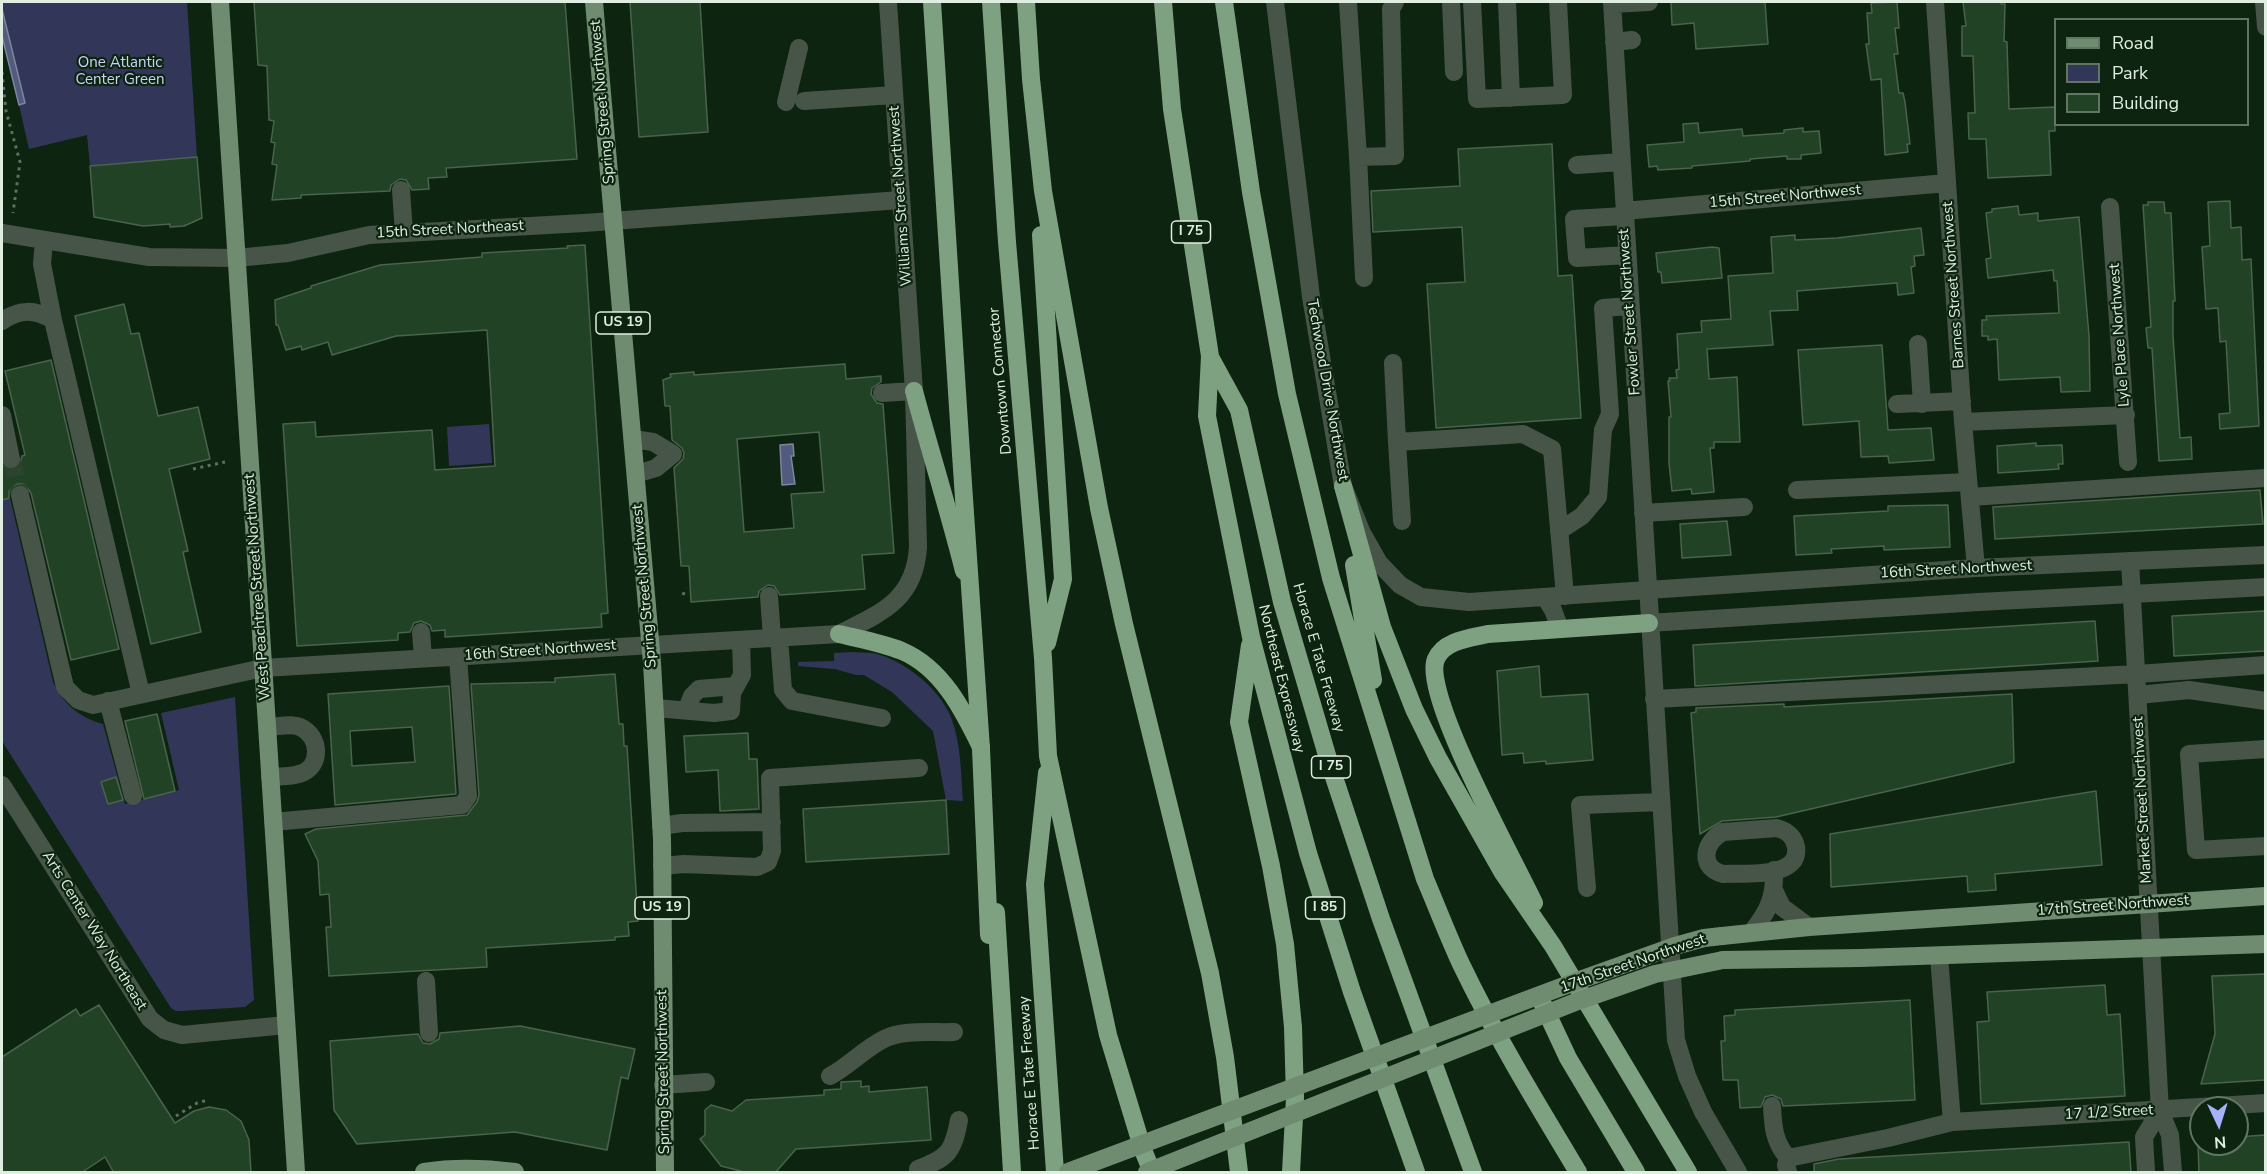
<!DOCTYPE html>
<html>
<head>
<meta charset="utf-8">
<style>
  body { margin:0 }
  #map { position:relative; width:2267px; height:1174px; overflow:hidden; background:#0d2510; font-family:"Nunito Sans",sans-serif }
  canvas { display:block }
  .frame { position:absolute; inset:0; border:3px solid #dfeee0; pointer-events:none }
  .legend { position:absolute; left:2054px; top:18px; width:195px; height:108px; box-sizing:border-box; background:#0d2510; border:2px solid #617563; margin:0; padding:8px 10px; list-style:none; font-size:18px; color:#dfeee0 }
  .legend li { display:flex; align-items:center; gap:12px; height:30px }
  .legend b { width:30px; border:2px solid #617563 }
  .north { position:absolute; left:2189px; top:1096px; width:60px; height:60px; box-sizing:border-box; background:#0d2510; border:2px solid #617563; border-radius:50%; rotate:176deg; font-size:16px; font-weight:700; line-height:24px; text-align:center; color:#dfeee0 }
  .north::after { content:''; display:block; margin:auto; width:21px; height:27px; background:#a5b1fc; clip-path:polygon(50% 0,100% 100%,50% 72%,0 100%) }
</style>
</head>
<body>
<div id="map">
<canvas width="2267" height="1174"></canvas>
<div class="frame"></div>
<ul class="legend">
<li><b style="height:8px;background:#6f8c71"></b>Road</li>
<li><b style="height:16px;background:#323759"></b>Park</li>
<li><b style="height:16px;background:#224226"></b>Building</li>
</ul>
<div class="north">N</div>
</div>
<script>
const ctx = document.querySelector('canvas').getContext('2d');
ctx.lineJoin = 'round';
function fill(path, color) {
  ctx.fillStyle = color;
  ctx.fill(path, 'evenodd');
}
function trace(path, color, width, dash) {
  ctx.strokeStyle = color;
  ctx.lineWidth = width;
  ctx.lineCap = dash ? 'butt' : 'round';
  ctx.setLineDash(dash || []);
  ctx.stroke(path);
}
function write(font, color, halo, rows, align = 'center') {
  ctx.font = font + ' "Nunito Sans",sans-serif';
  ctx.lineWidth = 4.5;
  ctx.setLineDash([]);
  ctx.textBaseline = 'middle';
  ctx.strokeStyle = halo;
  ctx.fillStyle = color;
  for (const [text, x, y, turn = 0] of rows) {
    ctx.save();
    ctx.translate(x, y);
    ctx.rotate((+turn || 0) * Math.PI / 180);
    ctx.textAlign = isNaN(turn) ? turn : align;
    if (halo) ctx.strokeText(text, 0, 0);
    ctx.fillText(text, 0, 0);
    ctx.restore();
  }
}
fill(new Path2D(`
  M 2,2 L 187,2 L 197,157 L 90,166 L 87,135 L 29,149 L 19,105 L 25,103 L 2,9 Z
  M 489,424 L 492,463 L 449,466 L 447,427 Z
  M 10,498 L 53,682 C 64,705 79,717 103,724 L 125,804 L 179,790 L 161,713 L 235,697 L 254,1000 L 245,1007 L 181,1011 L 176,1011 L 171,1008 L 2,741 L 2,500 Z
  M 854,652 C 861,653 870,652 877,654 C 906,662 938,688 950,715 C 961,741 961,773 963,801 L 946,800 L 933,731 L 892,692 L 864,675 L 856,675 L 835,669 L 798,666 L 798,662 L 834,661 L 834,653 Z`), '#323759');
const water = new Path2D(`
  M 2,9 L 25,103 L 19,105 L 2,36 Z
  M 793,444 L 794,456 L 791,456 L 795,484 L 782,485 L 780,445 Z`);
fill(water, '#535a7f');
trace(water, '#7d869c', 1.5);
const building = new Path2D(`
  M 254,2 L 565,2 L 577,159 L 446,168 L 447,177 L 428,178 L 429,189 L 412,190 L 406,180 L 400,179 L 391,185 L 390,191 L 301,195 L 301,198 L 272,200 L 277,165 L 272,164 L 275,143 L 271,142 L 274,121 L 269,120 L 267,66 L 258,65 Z
  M 630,2 L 700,2 L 708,132 L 639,137 Z
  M 1671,2 L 1765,2 L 1768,44 L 1696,49 L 1694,23 L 1672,25 Z
  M 1897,2 L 1899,28 L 1895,28 L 1898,54 L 1894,54 L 1899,93 L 1903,93 L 1905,102 L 1910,144 L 1907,144 L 1908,152 L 1885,155 L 1881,79 L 1871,80 L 1866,44 L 1869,44 L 1867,13 L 1872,13 L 1871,3 Z
  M 1963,2 L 2000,2 L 2001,4 L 2005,4 L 2004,41 L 2007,42 L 2009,109 L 2055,107 L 2055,131 L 2049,131 L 2051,175 L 1988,178 L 1986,139 L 1969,139 L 1968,113 L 1975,113 L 1973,56 L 1962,56 L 1962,26 L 1966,26 Z
  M 1698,123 L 1699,133 L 1742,129 L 1743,136 L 1784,133 L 1784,130 L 1803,128 L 1803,132 L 1819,131 L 1821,153 L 1801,155 L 1801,159 L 1787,159 L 1787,156 L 1750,159 L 1750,161 L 1692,166 L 1692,168 L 1658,170 L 1657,166 L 1649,167 L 1647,145 L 1684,142 L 1683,124 Z
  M 1552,144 L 1558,276 L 1572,275 L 1581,418 L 1436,428 L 1427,284 L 1465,282 L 1462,227 L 1373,232 L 1371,191 L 1460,186 L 1458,149 Z
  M 197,157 L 202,218 L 184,226 L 170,227 L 170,224 L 143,226 L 94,217 L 90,166 Z
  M 2230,201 L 2231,228 L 2241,227 L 2242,260 L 2251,259 L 2259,426 L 2220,429 L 2219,414 L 2230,413 L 2226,341 L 2220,342 L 2218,308 L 2206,309 L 2202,247 L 2210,246 L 2208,202 Z
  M 2148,202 L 2164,202 L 2165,213 L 2171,213 L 2175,301 L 2173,301 L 2173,336 L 2180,438 L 2191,437 L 2192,459 L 2159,461 L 2152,348 L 2148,348 L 2146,328 L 2151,327 L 2143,205 L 2148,205 Z
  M 2018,206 L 2019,215 L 2038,213 L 2038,221 L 2079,217 L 2089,336 L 2090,391 L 2061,392 L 2060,377 L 1999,380 L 1997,339 L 1988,340 L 1988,336 L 1982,336 L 1982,320 L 1987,320 L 1986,316 L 2059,313 L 2057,281 L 2054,281 L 2053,270 L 1988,278 L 1986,259 L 1991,258 L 1986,213 L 1992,212 L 1992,209 Z
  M 1921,228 L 1924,255 L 1914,256 L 1915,266 L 1911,267 L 1914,293 L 1898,295 L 1897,283 L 1797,291 L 1798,310 L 1770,311 L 1773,345 L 1707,349 L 1709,379 L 1737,377 L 1740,442 L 1714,442 L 1714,448 L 1710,448 L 1714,492 L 1692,494 L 1691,489 L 1672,491 L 1669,463 L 1669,417 L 1671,417 L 1668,381 L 1670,381 L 1669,378 L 1677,378 L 1676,370 L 1679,369 L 1677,334 L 1702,332 L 1701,321 L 1731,319 L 1728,276 L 1773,273 L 1771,237 L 1795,235 L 1795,240 L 1837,238 Z
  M 585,245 L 608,613 L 601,614 L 602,627 L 445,637 L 445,630 L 432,631 L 430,625 L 421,621 L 414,623 L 410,632 L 398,633 L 398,640 L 297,646 L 283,424 L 315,422 L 316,437 L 432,430 L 435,470 L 495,466 L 491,395 L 487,330 L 396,336 L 332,355 L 328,342 L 302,350 L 301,346 L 286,350 L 278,325 L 276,325 L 275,300 L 311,288 L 311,286 L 380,265 L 482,257 L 482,253 L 568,248 L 567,246 Z
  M 1712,247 L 1719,248 L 1722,278 L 1662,283 L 1661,272 L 1658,272 L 1656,253 Z
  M 124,304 L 131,334 L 139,333 L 158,416 L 198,407 L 210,459 L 169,469 L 188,551 L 183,552 L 201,632 L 151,644 L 75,316 Z
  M 1882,345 L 1888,430 L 1931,428 L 1934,460 L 1889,463 L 1888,456 L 1861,457 L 1859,421 L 1803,425 L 1798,350 Z
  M 51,360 L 119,649 L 71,660 L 31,493 L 24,484 L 17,484 L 9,491 L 9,498 L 2,500 L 2,464 L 7,469 L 14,470 L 19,467 L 22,456 L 25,455 L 5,371 Z
  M 845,364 L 846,379 L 881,376 L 881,382 L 872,388 L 871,394 L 877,403 L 883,404 L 894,553 L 862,555 L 865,589 L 780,595 L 774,586 L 768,585 L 759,591 L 758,597 L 691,602 L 689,566 L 681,566 L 674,468 L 683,459 L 684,453 L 682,448 L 672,440 L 670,406 L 665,406 L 663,380 L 671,377 L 670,374 L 694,372 L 694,375 ZM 819,432 L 824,492 L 791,494 L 794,528 L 744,532 L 737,439 Z
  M 2036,443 L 2036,446 L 2062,445 L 2063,464 L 2058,464 L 2059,469 L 1998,473 L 1997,446 Z
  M 2260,490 L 2263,524 L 1995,539 L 1993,507 Z
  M 1948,505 L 1950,547 L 1884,550 L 1884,546 L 1831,549 L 1832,553 L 1796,555 L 1794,516 L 1888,511 L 1888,506 Z
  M 1727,521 L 1731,555 L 1682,558 L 1680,524 Z
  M 2265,611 L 2265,651 L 2174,656 L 2172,616 Z
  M 2095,621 L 2098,661 L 1695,686 L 1693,645 Z
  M 1539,666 L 1541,697 L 1588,694 L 1593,760 L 1546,764 L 1546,761 L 1524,763 L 1523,753 L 1502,755 L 1497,671 Z
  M 615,674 L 619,724 L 623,724 L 624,746 L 627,746 L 638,921 L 628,922 L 629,936 L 615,937 L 615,940 L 486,948 L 487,967 L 329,976 L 326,927 L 331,927 L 329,894 L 320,895 L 318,861 L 305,834 L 316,829 L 467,815 L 477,802 L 479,795 L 471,684 L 555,682 L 555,678 Z
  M 449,686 L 456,794 L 335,805 L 328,694 ZM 412,727 L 415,762 L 352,766 L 350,731 Z
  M 2012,694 L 2014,762 L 1776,817 L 1722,821 L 1700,834 L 1691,713 L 1696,712 L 1696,708 L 1784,704 L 1784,707 Z
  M 157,714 L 175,791 L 144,799 L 125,721 Z
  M 748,733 L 749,759 L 757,759 L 759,809 L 720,811 L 718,770 L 686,772 L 684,736 Z
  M 116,777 L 123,800 L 108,804 L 101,782 Z
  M 2096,791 L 2102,865 L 1995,874 L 1996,890 L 1968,892 L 1967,876 L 1831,887 L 1830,834 Z
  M 946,800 L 949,854 L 806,862 L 803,809 Z
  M 2265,974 L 2265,1080 L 2201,1084 L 2215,1034 L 2212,976 Z
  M 2105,985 L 2107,1015 L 2120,1014 L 2125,1096 L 1981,1104 L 1977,1022 L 1989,1021 L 1987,992 Z
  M 1910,1000 L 1915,1100 L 1783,1106 L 1781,1099 L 1772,1095 L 1765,1097 L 1761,1107 L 1740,1108 L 1738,1080 L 1723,1080 L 1721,1041 L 1725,1041 L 1724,1016 L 1735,1015 L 1735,1010 Z
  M 99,1005 L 175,1123 L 194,1111 L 209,1107 L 226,1110 L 241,1121 L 249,1140 L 251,1173 L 114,1173 L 105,1157 L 81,1173 L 2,1173 L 2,1057 L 76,1009 L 80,1016 Z
  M 520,1026 L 635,1049 L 628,1079 L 621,1077 L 607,1150 L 515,1132 L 357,1144 L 334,1110 L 330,1041 L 418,1034 L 423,1043 L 430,1044 L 439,1039 L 440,1033 Z
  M 861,1081 L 861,1087 L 869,1086 L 869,1092 L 927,1087 L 931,1140 L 796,1149 L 775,1173 L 748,1173 L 721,1166 L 700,1139 L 705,1135 L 705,1110 L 711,1105 L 732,1111 L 746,1100 L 824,1095 L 824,1090 L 841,1089 L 841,1082 Z
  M 2265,1135 L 2265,1173 L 2199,1173 L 2198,1144 L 2237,1144 L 2237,1137 Z
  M 2129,1142 L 2131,1173 L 1814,1173 L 1814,1164 L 1839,1159 Z`);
fill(building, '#224226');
trace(building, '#49634c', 1.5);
trace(new Path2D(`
  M 11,459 L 20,495`), '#2c432f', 18, [18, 9]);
trace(new Path2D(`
  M 2,72 L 6,111 L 20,162 L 13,213
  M 193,469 L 225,462
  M 683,595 L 686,588
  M 176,1116 L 197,1103 L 208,1100`), '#5d715f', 3, [3, 4.5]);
trace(new Path2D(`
  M 1275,2 L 1311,297 L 1343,486 L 1362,533 L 1379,563 L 1400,585 L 1421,597 L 1469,602 L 1976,568 L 2266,555
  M 1348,2 L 1358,157 L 1395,156 L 1391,9 L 1395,2
  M 1451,2 L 1454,72
  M 1472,2 L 1477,99 L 1563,95 L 1558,2
  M 1507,2 L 1511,98
  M 1612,2 L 1676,1040 L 1687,1076 L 1703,1112 L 1738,1172
  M 1935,2 L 1963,422 L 1976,568
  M 2264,2 L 2266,27
  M 1612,4 L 1649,2
  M 1614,42 L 1632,40
  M 804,101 L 894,95
  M 786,102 L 799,48
  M 1358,157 L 1364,278
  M 1577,165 L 1621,162
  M 401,190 L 404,233
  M 2110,207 L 2128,462
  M 1624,211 L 1947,183
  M 1624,216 L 1574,219 L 1577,258 L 1627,255
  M 2,233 L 149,257 L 236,258 L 288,253 L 369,235 L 584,223 L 901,200
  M 44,240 L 42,264 L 53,320 L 141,694
  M 2,321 C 20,309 34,309 53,320
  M 1918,344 L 1922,404
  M 1393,363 L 1397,442
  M 882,393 L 914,391
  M 1897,404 L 1962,401
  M 2,415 L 11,459
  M 1963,422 L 2126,415
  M 633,439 L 653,442 L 673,454 L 656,468 L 636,474
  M 1797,490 L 1968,482
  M 20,495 L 65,687 L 78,700 L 93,705 L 263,668 L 839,634 C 881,613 915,600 918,547 L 914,391 L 888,2
  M 1970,497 L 2266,478
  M 1643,513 L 1744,507
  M 1402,521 L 1397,442 L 1523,434 L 1552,449 L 1565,596
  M 1559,531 L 1582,516 L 1598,497 L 1603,430 L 1610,414 L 1603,308 L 1630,306
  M 2130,561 L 2160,1111 L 2170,1135 L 2173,1172
  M 769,596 L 772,638
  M 1545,597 L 1553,610 L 1560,629
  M 1649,623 L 1979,602 L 2266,587
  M 421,632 L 423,658
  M 779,638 L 783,690 L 792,701 L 882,718
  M 2138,695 L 2189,690 L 2266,701
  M 1654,699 L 2137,674 L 2266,665
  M 108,701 L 133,796
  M 655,708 L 714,713 L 731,711 L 732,693 L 742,675 L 741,640
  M 687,709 L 692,696 L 699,689 L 736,686
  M 267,727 C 277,727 291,723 300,727 C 321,736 322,768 299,774 C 290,777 279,776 270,777
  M 2266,749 L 2189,754 L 2196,850 L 2266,846
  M 2,785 L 150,1019 L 164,1030 L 182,1035 L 286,1025
  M 273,822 L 462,805 L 468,796 L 458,657
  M 661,826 L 682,823 L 772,822
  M 1777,828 C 1787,831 1794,836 1796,847 C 1801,879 1743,873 1723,874 C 1698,868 1704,841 1723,832 Z
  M 662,866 L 684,864 L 757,867 L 768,862 L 772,851 L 770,778 L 919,768
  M 1587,888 L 1580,805 L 1661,802
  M 1774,890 L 1782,907 L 1809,927
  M 1751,933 C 1768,912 1775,898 1774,870
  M 1939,956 L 1952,1122
  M 426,981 L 429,1033
  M 830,1076 C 849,1066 864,1049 884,1039 C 903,1029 933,1033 954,1032
  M 663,1085 L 706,1082
  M 1772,1106 C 1773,1127 1774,1142 1788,1158
  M 918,1169 C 948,1158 953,1152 959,1120
  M 1788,1172 L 1786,1165 L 1788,1158 L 1888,1138 L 1952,1122 L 2266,1103
  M 2146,1172 L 2144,1137 L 2160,1111`), '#475548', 18);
trace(new Path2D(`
  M 220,2 L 296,1172
  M 594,2 L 652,663 L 662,839 L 665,1172
  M 1722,936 L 1809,927 L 2266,896
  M 1723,960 L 1860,958 L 2266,944
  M 424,1172 C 454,1167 484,1168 515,1172`), '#6f8c71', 18);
trace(new Path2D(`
  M 932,2 L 961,454
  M 991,2 L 1007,242 L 1043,658 L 1048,756 L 1108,1035 L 1143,1150 L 1152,1172
  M 1026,2 L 1031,79 L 1043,191 L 1099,508 L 1124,624 L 1210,973 L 1225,1057 L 1239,1172
  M 1163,2 L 1172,109 L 1210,356 L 1207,416 L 1251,637 L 1308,853 L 1352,992 L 1416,1172
  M 1224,2 L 1251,192 L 1287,394 L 1331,578 L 1425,879 C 1437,907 1448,936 1461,964 C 1495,1035 1537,1104 1578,1172
  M 1041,235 L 1063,579 L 1047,643
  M 1210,357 L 1239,410 L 1282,602 L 1329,762 L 1381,919 L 1473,1172
  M 914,391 C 930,451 949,511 964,571
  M 1343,486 L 1382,627 L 1414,709 L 1438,758 L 1503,873 L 1553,946 L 1688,1172
  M 1354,565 L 1373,680
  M 839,634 C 860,639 882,643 902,651 C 942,668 963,710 981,747
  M 1250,645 L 1239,722 L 1271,866 L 1285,944 L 1293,1027 L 1295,1098 L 1291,1172
  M 1047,773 L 1035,884 L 1055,1172
  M 1534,903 C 1515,862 1421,693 1436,659 C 1444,640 1471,638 1488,634 L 1649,623
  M 996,912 L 1012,1172
  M 1539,996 L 1568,1058 L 1636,1172`), '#7ea181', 18);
trace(new Path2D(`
  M 1068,1172 L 1580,980 L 1675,946 L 1704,938 L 1722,936
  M 1147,1172 L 1578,1001 L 1655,974 L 1723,960`), '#6f8c71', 18);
trace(new Path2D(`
  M 961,454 L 981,749 L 989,935`), '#7ea181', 18);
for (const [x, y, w] of [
  [1191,232,39],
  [623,323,54],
  [1331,767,39],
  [662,908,54],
  [1325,908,39]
]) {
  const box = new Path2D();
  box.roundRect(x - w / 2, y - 11, w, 22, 4.5);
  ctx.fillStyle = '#0d2510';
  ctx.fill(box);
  trace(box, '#dfeee0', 1.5);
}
write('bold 14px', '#dfeee0', null, [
  ["I 75",1191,232],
  ["US 19",623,323],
  ["I 75",1331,767],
  ["US 19",662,908],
  ["I 85",1325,908]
]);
write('15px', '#cbd3fa', '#0d2510', [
  ["One Atlantic",120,63],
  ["Center Green",120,80]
]);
write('15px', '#dfeee0', '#0d2510', [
  ["Spring Street Northwest",603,102,-95],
  ["Williams Street Northwest",901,196,-94],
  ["15th Street Northwest",1785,197,-5],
  ["15th Street Northeast",450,230,-3],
  ["Barnes Street Northwest",1954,285,-94],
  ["Fowler Street Northwest",1630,312,-94],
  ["Lyle Place Northwest",2120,335,-94],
  ["Downtown Connector",1001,381,-95],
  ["Techwood Drive Northwest",1327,390,80],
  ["16th Street Northwest",1956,570,-3],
  ["Spring Street Northwest",645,586,-95],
  ["West Peachtree Street Northwest",258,587,-94],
  ["16th Street Northwest",540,651,-4],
  ["Horace E Tate Freeway",1318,658,74],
  ["Northeast Expressway",1281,679,76],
  ["Market Street Northwest",2143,800,-93],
  ["17th Street Northwest",2113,906,-4],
  ["Arts Center Way Northeast",94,931,58],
  ["17th Street Northwest",1633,964,-19],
  ["Spring Street Northwest",664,1072,-91],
  ["Horace E Tate Freeway",1030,1073,-94],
  ["17 1/2 Street",2109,1113,-3]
]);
</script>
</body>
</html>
